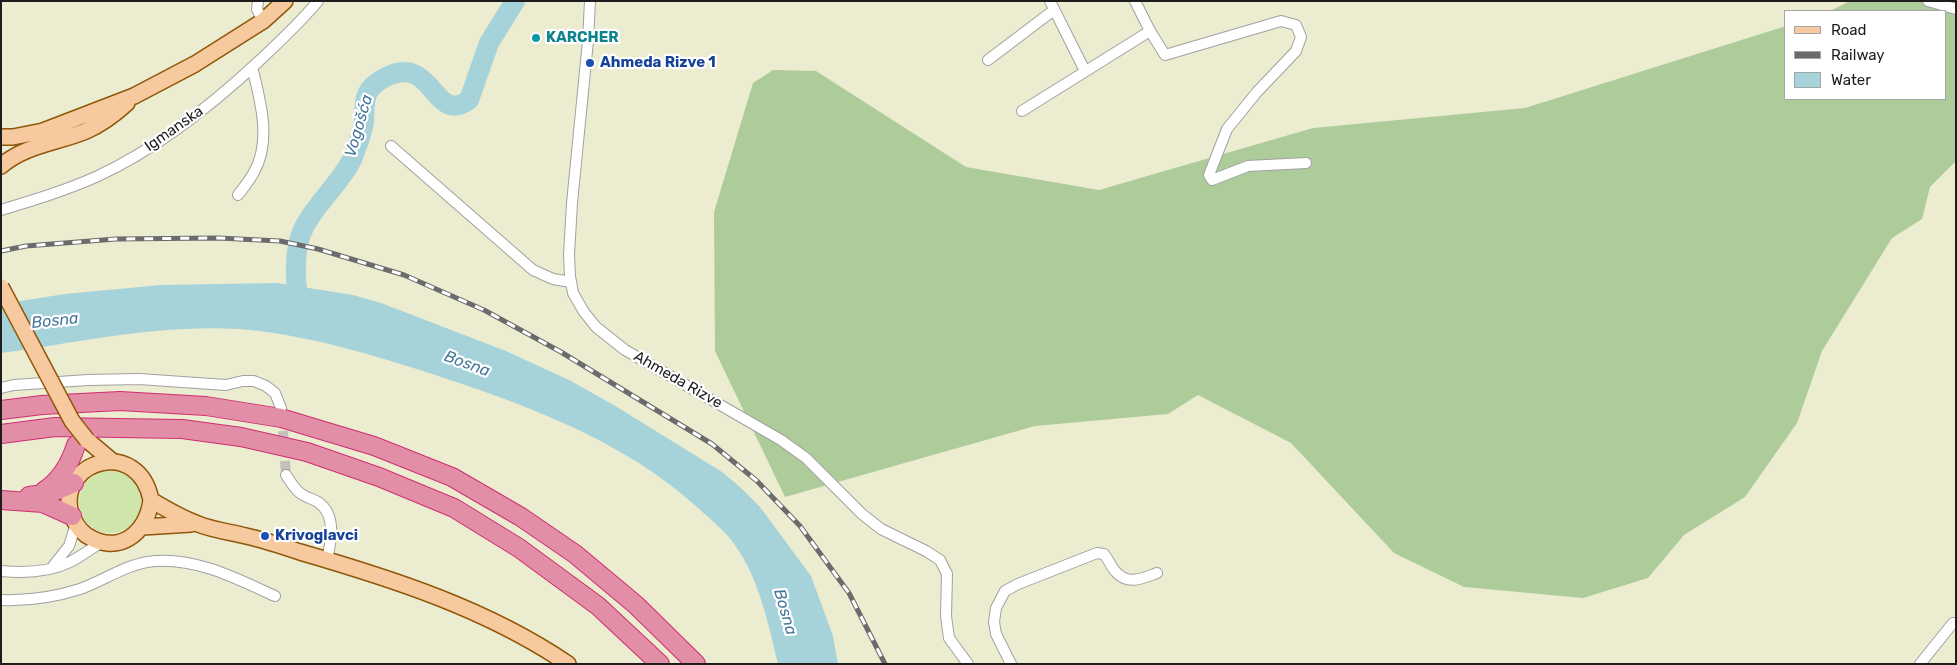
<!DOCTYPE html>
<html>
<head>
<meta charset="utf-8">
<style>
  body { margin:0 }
  #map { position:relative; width:1957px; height:665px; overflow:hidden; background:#eeeae4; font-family:Rubik,sans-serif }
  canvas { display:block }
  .frame { position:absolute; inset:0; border:2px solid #1d1d1d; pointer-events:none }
  .legend { position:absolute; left:1784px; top:10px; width:162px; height:90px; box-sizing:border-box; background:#fff; border:1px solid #a5a5a5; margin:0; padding:6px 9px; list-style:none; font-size:15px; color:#1d1d1d }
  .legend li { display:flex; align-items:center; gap:10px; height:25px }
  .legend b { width:25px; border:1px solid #a5a5a5 }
</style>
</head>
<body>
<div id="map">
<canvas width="1957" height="665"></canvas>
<div class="frame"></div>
<ul class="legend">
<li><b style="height:6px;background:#f7c99f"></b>Road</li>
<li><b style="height:6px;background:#6b6b6b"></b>Railway</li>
<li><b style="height:14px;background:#a6d3da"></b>Water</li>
</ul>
</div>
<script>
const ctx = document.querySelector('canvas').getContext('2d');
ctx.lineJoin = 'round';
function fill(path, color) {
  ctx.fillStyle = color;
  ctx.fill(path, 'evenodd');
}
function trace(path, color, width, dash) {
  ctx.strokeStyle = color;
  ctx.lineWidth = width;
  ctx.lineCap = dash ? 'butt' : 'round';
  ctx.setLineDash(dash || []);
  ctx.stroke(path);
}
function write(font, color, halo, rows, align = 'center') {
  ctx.font = font + ' Rubik,sans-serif';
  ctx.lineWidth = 4.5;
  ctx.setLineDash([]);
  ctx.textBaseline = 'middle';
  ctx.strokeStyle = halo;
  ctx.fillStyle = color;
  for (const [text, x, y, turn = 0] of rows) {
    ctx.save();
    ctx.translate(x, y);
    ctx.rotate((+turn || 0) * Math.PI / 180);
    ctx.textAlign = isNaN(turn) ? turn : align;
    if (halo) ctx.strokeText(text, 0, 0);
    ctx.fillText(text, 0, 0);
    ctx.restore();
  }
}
fill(new Path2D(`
  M 1,1 L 1850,1 L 1830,11 L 1786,11 L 1786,26 L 1525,108 L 1313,128 L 1099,190 L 966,167 L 816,71 L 785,497 L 1035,426 L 1168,414 L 1198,395 L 1291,443 L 1394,553 L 1464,587 L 1648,578 L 1684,535 L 1745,497 L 1797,423 L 1822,351 L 1892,238 L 1922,219 L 1930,187 L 1956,161 L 1956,664 L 1,664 Z`), '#ececd0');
fill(new Path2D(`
  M79 502a31 31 0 1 1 62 0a31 31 0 1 1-62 0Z`), '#cee6ab');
fill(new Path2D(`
  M 1850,1 L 1956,1 L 1956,161 L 1930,187 L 1922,219 L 1892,238 L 1822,351 L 1797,423 L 1745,497 L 1684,535 L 1648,578 L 1583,598 L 1464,587 L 1394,553 L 1291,443 L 1198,395 L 1168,414 L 1035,426 L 785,497 L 715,351 L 714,212 L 753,83 L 773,70 L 816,71 L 966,167 L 1099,190 L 1313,128 L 1525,108 L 1786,26 L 1786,99 L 1946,99 L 1946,11 L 1830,11 Z`), '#adcc9a');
fill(new Path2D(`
  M 277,283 L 353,295 L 381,303 L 506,351 L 571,381 L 617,407 L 722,472 L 740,487 L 760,507 L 811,576 L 833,636 L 838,664 L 778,664 C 767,619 758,572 728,536 C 719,526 708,517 698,508 C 621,438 521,403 423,371 C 363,352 302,334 239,329 C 159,324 80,342 1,353 L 1,304 L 65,294 L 161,285 Z`), '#a6d3da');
trace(new Path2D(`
  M 300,312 C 296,287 293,262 300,237 C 309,209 342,183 353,157 C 357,146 363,132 364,121 C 365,98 363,89 386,77 C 434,53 433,126 469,100 L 489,43 L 515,1`), '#a6d3da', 20);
trace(new Path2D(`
  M 282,416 L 286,475`), '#c4c1bc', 10, [10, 5]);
const street = new Path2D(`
  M 258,1 L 257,9 L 263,21
  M 590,1 L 588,41 L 572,203 L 569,255 L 570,276 L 573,293 L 584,312 L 596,327 L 625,350 L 781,440 L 806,458 L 862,514 L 881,529 L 926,551 L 940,560 L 947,574 L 946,616 L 949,638 L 968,664
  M 1050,1 L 1085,71
  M 1135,1 L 1150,31 L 1165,55 L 1281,21 L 1296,25 L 1301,37 L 1296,51 L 1257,92 L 1227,129 L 1209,175 L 1212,180 L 1248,166 L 1306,163
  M 1928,1 L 1956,9
  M 988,60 L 1054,10
  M 1022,111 L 1150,31
  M 391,146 L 533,270 L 553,279 L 571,282
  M 238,195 C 244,187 250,180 254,172 C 272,141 260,99 252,67
  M 1,210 C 34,200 67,190 98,176 C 158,148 211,106 259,61 C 279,42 300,23 318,1
  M 1,388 L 14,385 L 88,380 L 139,379 L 226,385 L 243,381 L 254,381 L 266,386 L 275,393 L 281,408
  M 286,475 C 291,482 295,491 303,495 C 308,498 313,499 318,502 C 337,515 331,541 327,560
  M 53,566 L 69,546 L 76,524
  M 1,571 C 23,573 50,572 70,562 C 82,556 91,548 103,542
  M 1,600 C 27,601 55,597 80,589 C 105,580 128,563 155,561 C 198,558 237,579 275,596
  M 1011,664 L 996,634 L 994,622 L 996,608 L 1005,591 L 1018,584 L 1097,553 L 1104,554 C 1109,560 1111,567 1116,572 C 1128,586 1143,578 1157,573
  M 1920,664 L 1953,623`);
const primary = new Path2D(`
  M 1,137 L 13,137 L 43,131 L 134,96 L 195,64 L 263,21 L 285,1
  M 1,166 C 25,145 57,143 86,131 C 102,124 115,114 127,103
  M 87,440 L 112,461
  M 151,500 C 147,534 118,556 86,535 C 78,529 73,520 70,510 C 60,459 139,438 151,500 C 166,509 181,518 198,524 C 213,530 230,532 246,536 C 264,540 282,546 300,552 C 393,579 487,609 568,664
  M 143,527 L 191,524`);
const highway = new Path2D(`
  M 1,410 L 42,405 L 120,401 L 206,406 L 281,418 L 374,446 L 452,477 L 521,517 L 575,554 L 636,605 L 696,664
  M 1,434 L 55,427 L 182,429 L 241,437 L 307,452 L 379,477 L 454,508 L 519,548 L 598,606 L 660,664
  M 44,491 C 61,480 70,464 76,445
  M 29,496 L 51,493 L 74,483
  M 1,500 L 43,503 L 72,516`);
trace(street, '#a1a1a1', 12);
trace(primary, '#905607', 18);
trace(highway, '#d12c73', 20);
trace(street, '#fff', 10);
trace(primary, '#f7c99f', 15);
trace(highway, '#e28ea6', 18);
const rail = new Path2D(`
  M 1,251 L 26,246 L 116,239 L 218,238 L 280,241 L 318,249 L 404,275 L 484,310 L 561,352 L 712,444 L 757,481 L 800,526 L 849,593 L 885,664`);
trace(rail, '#6b6b6b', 5);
trace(rail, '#fff', 3, [9]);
const primaryBridge = new Path2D(`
  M 1,287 L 72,421 L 87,440`);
trace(primaryBridge, '#905607', 18, []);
trace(primaryBridge, '#f7c99f', 15);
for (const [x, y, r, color] of [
  [536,38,5,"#0f9aa8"],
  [590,63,5,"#1a4fb4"],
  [265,536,5,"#1a4fb4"]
]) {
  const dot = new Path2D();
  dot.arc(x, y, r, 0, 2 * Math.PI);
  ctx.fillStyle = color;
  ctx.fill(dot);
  trace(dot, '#fff', 2);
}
write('bold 15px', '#0d838f', '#fff', [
  ["KARCHER",546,38]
], 'left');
write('bold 15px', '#164399', '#fff', [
  ["Ahmeda Rizve 1",600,63],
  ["Krivoglavci",275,536]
], 'left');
write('15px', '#1d1d1d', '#fff', [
  ["Igmanska",174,129,-35],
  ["Ahmeda Rizve",678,380,30]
]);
write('italic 16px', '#487899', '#fff', [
  ["Vogošća",359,126,-74],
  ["Bosna",55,321,-6],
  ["Bosna",467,364,20],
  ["Bosna",785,612,74]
]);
</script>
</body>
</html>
